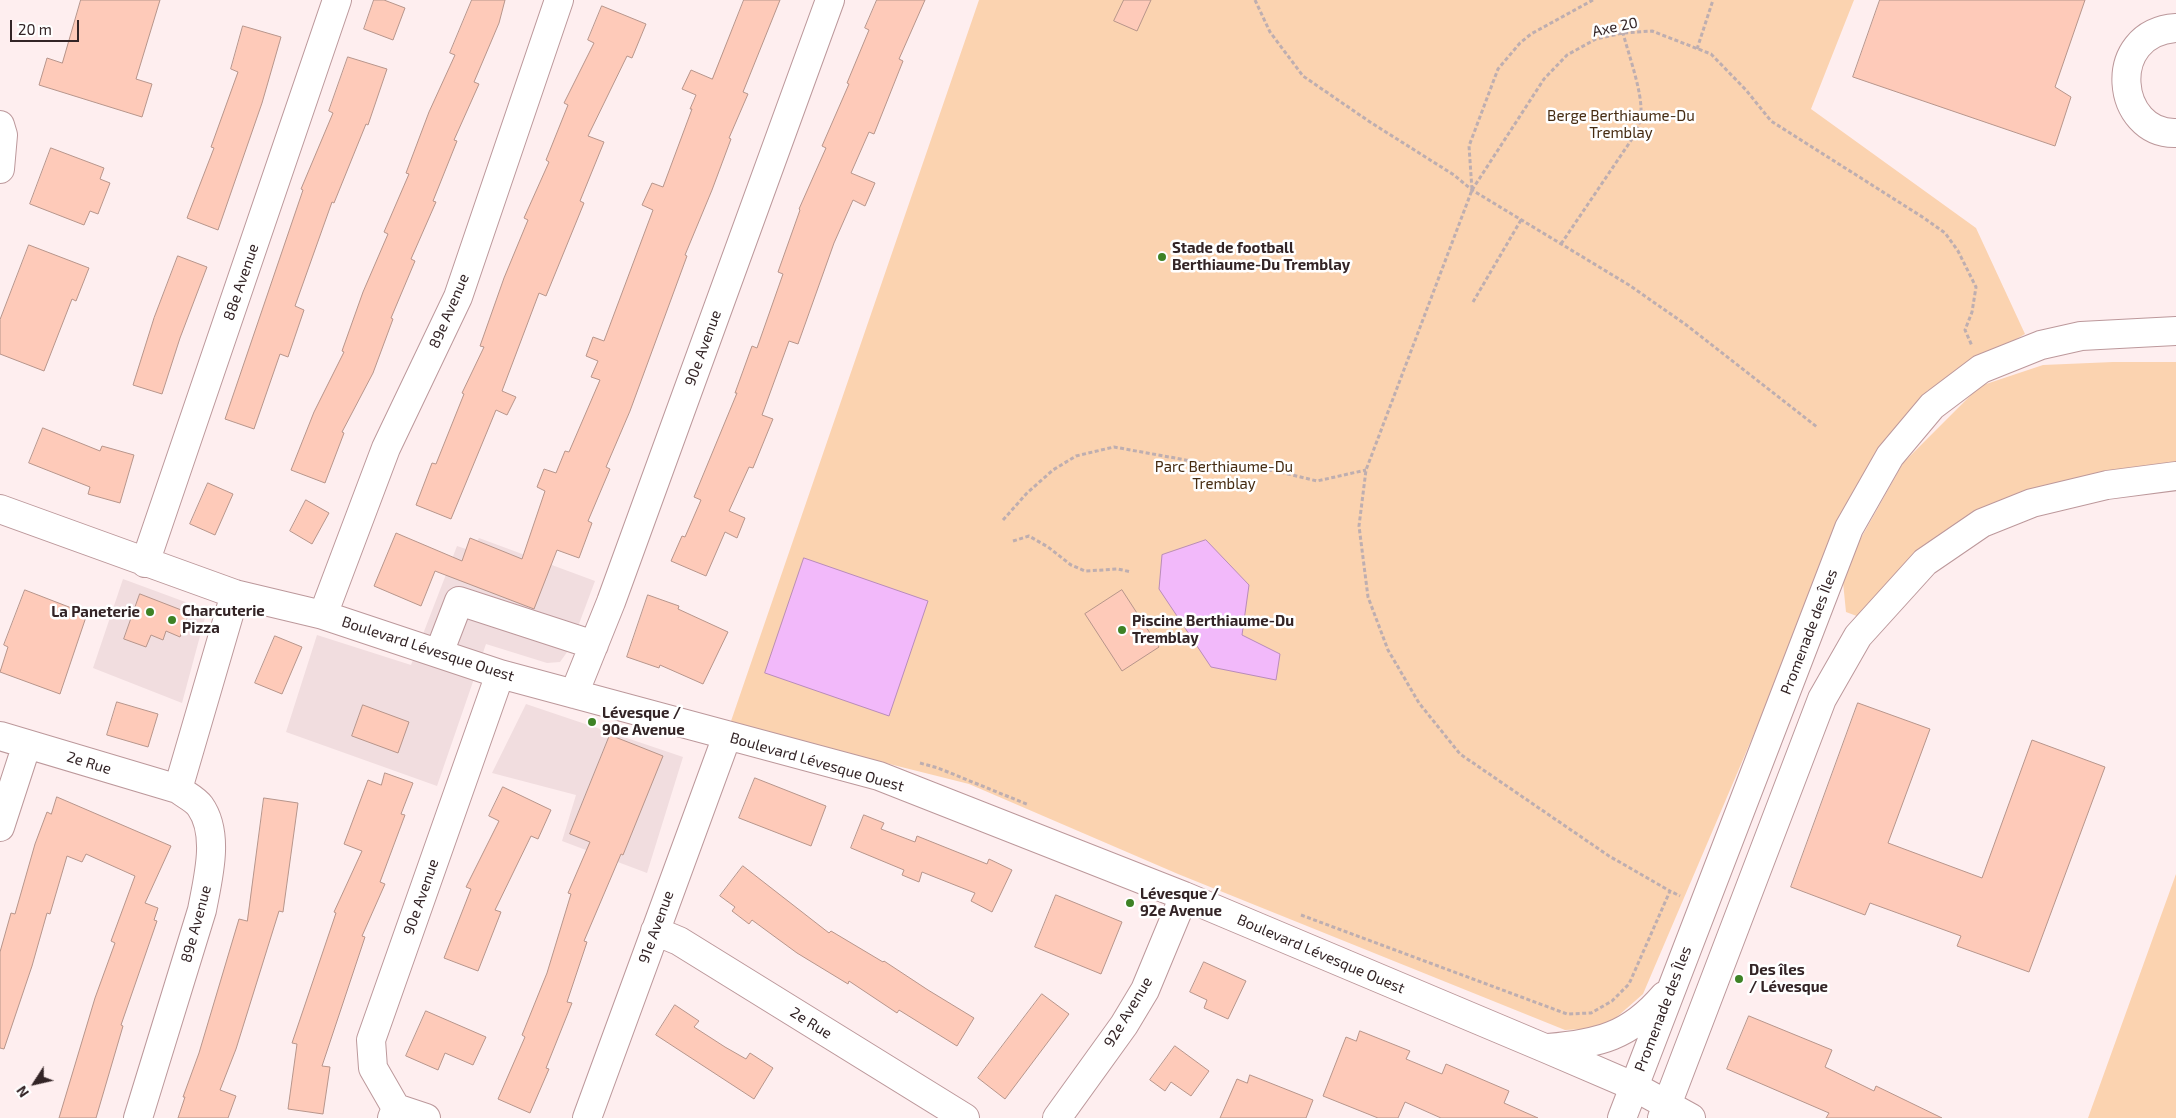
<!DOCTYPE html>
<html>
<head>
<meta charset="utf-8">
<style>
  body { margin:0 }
  #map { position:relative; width:2176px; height:1118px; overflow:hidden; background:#feeeef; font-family:"Exo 2",sans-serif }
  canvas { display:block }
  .north { position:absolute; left:10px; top:1058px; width:50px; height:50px; -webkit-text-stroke:4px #fff; paint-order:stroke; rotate:235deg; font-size:14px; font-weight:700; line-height:20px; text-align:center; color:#332426 }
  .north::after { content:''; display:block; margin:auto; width:18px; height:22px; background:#332426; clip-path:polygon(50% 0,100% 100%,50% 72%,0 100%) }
  .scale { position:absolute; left:10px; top:20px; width:69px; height:22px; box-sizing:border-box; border:2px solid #332426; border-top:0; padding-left:6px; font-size:15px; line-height:18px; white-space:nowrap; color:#332426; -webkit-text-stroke:4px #fff; paint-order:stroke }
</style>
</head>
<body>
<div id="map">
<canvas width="2176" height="1118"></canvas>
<div class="north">N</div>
<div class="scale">20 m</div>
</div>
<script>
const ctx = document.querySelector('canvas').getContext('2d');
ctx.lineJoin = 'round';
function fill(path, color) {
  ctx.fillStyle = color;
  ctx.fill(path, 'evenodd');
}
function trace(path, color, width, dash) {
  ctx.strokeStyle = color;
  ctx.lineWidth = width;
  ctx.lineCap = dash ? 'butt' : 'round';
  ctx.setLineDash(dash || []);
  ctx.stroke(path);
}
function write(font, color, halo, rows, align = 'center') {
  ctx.font = font + ' "Exo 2",sans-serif';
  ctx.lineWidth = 5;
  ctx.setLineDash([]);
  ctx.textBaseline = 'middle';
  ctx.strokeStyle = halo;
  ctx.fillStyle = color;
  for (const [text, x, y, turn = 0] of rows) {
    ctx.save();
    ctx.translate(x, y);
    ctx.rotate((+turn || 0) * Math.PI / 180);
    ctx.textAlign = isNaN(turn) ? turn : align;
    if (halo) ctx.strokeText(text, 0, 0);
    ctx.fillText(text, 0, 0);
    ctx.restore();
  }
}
fill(new Path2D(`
  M 479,538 L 595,581 L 570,648 L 560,662 L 547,663 L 486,644 L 437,786 L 286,732 L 317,635 L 411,665 L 457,546 L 472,551 Z
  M 123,579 L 207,610 L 182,703 L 93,668 Z
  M 526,704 L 683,757 L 647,873 L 562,841 L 576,795 L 492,773 Z`), '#f1dddf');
fill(new Path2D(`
  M 979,0 L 1854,0 L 1811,109 L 1976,228 L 2025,334 L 1927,391 L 1860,485 L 1643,994 L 1610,1023 L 1583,1029 L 1565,1030 L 1178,874 L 969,784 L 730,724 Z
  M 2113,362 L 2176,362 L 2176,465 L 1986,511 L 1862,618 L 1846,612 L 1842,572 L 1903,463 L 1980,386 L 2043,365 Z
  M 2176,874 L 2176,1118 L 2088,1118 Z`), '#fbd3b0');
const water = new Path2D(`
  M 1206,540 L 1249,585 L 1242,635 L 1280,654 L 1276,680 L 1211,667 L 1159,589 L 1162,555 Z
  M 804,558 L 928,601 L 889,716 L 765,673 Z`);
fill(water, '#f2b9fa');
trace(water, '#b98cba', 1);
const building = new Path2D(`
  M 81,0 L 160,0 L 136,79 L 152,84 L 142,117 L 39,85 L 47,58 L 62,63 Z
  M 374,0 L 384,0 L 405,8 L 393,40 L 364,29 Z
  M 472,0 L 505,0 L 499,23 L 474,82 L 479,84 L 454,140 L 457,141 L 433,201 L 436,202 L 411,259 L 415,261 L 391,318 L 393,319 L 373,373 L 342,432 L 344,433 L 325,483 L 291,470 L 314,412 L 344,352 L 342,351 L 363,292 L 388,234 L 384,232 L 409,174 L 406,173 L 429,112 L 455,55 L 450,53 Z
  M 744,0 L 780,0 L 743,92 L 748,94 L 729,138 L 731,139 L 712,190 L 685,255 L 687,256 L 630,411 L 606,467 L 610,469 L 588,521 L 592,523 L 579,558 L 557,550 L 534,609 L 435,571 L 421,606 L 374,586 L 396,533 L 462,561 L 470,538 L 522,559 L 545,491 L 537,487 L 544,469 L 556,473 L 565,451 L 569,452 L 600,380 L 591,377 L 598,361 L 586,356 L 593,337 L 604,341 L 653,210 L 642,205 L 652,183 L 663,187 L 692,109 L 690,109 L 696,95 L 682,89 L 691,70 L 712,79 Z
  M 877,0 L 925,0 L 899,59 L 903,61 L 874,134 L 869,132 L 851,173 L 875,183 L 865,206 L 853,200 L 834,243 L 798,344 L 789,341 L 762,415 L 773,419 L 753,468 L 749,467 L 729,511 L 745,518 L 737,538 L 725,532 L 706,576 L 671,561 L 682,536 L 685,537 L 701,500 L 694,497 L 737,393 L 735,393 L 752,346 L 757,348 L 783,274 L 778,272 L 800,210 L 799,209 L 826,148 L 822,146 L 849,84 L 847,83 L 869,30 L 865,28 Z
  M 1124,0 L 1151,0 L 1137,31 L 1114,21 Z
  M 1880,0 L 2085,0 L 2055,87 L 2071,97 L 2055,146 L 1853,77 Z
  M 602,6 L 646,24 L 632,58 L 627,56 L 588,136 L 604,142 L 580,201 L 584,203 L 546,296 L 539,293 L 502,391 L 516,397 L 507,415 L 496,410 L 451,519 L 416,505 L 432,463 L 436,464 L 464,394 L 462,393 L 484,347 L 480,346 L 504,278 L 528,220 L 524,218 L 549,162 L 546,160 L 568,105 L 564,103 L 594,43 L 588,40 Z
  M 243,26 L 281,37 L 262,103 L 218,230 L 187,218 L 214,148 L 211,147 L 238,72 L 231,69 Z
  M 348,57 L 387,69 L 368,125 L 366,124 L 334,203 L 332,202 L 295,306 L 304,310 L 288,357 L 280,354 L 254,429 L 225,419 L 303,190 L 301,189 L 333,113 L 329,111 Z
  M 51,148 L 104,168 L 100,179 L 110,183 L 98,214 L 90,211 L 84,225 L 30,204 Z
  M 29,245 L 89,268 L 76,301 L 72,299 L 44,371 L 0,354 L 0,320 Z
  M 178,256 L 207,267 L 180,338 L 162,394 L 133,385 L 154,318 Z
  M 43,428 L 100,451 L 102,446 L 134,455 L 120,503 L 88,494 L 90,487 L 29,463 Z
  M 208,483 L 233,494 L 215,535 L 190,524 Z
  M 306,500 L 329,513 L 312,544 L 290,531 Z
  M 25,590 L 87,614 L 60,694 L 0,672 L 8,647 L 4,645 Z
  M 1122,590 L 1159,647 L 1122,671 L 1085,614 Z
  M 140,594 L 189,613 L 180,637 L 166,631 L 163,640 L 151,635 L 146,647 L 124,639 Z
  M 648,595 L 679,606 L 678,609 L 728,632 L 703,684 L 660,665 L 659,668 L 627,657 Z
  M 275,636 L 302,647 L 282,694 L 255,683 Z
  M 117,702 L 158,714 L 148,747 L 107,735 Z
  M 1858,703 L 1930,729 L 1888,843 L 1982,878 L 2032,740 L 2105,767 L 2029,972 L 1957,946 L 1961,936 L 1870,903 L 1865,915 L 1791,887 Z
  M 363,705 L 409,722 L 398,753 L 352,736 Z
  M 610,735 L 663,756 L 623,855 L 621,854 L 584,941 L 587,942 L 567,1002 L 572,1003 L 546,1068 L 549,1069 L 530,1113 L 498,1099 L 525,1037 L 522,1035 L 547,973 L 571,894 L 568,893 L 590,842 L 570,834 Z
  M 385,773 L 413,783 L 401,814 L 405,815 L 380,882 L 385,884 L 362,936 L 365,937 L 322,1066 L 330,1067 L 323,1114 L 288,1109 L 297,1044 L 292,1043 L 336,913 L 334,912 L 362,851 L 344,844 L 368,780 L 381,785 Z
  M 755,778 L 826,806 L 811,846 L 739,818 Z
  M 503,787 L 551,810 L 538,839 L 531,836 L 495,910 L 501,912 L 478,971 L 444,958 L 471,889 L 466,887 L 499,821 L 489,816 Z
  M 57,797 L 171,846 L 145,903 L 158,908 L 154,920 L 157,921 L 121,1025 L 123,1026 L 96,1118 L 59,1118 L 95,998 L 115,943 L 111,941 L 135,876 L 86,854 L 82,862 L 67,856 L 50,914 L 47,913 L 32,966 L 4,1049 L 0,1048 L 0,952 L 11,913 L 15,914 L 35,844 L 47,812 L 51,814 Z
  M 264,798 L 298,803 L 283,912 L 279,911 L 236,1049 L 220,1090 L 236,1096 L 228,1118 L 178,1118 L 185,1097 L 183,1097 L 199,1053 L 239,919 L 247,921 Z
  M 864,815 L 884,823 L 881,829 L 915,842 L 917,836 L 987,864 L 989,859 L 1012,870 L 992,912 L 971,901 L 975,893 L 922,872 L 919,882 L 902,875 L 904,870 L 851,848 Z
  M 743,866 L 829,933 L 831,931 L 883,962 L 884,961 L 928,990 L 974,1018 L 957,1046 L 899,1010 L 897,1013 L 849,981 L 848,984 L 797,953 L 752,920 L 749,924 L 732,911 L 735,907 L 720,896 Z
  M 1056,895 L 1122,922 L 1101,974 L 1035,947 Z
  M 1204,962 L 1246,981 L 1228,1019 L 1204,1008 L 1207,1000 L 1190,992 Z
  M 1042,994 L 1069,1014 L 1005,1099 L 978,1078 Z
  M 675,1005 L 699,1021 L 694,1027 L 725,1047 L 746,1059 L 750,1053 L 773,1068 L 754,1099 L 656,1035 Z
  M 426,1011 L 486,1037 L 473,1065 L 445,1053 L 438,1070 L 406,1056 Z
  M 1749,1016 L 1832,1050 L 1825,1067 L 1874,1091 L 1876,1086 L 1942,1118 L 1826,1118 L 1829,1113 L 1727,1069 Z
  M 1360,1031 L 1410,1051 L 1406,1059 L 1442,1074 L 1446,1064 L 1509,1091 L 1504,1103 L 1538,1118 L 1441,1118 L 1405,1102 L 1398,1118 L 1378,1118 L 1323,1096 L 1346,1037 L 1356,1041 Z
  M 1175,1046 L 1209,1071 L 1191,1096 L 1171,1082 L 1165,1091 L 1150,1080 Z
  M 1250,1075 L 1313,1100 L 1306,1118 L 1220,1118 L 1237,1079 L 1247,1083 Z`);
fill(building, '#fecab9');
trace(building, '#b7958b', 1);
const minor = new Path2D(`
  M 2176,28 C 2104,33 2116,135 2176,133
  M 0,125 L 3,135 L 0,169
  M 0,509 L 235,594 L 323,615 L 500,674 L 879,776 L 1184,896 L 1547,1049 L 1633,1086 L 1691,1118
  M 145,563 L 337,0
  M 323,615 L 386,448 L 458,297 L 559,0
  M 439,653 L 459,601 L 594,645
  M 574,694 L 611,602 L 830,0
  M 0,736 L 178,789 C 184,794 195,799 200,806 C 220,834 208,878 202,910 L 138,1118
  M 178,789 L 235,594
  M 0,827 L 27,744
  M 655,931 L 679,941 L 965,1118
  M 1548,1048 C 1598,1044 1630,1036 1664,996
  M 396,1108 L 426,1118
  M 392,1118 L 396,1108 L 373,1068 L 371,1040 L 500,674
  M 587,1118 L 727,736
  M 1057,1118 L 1124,1025 L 1145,990 L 1184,896
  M 1622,1118 L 1849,528 L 1890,456 L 1932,406 L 1981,369 L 2041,345 L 2081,336 L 2176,331
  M 1662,1118 L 1822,699 L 1858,636 L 1925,562 L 1982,523 L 2032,503 L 2107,485 L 2176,476`);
trace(minor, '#bc989b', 30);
trace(new Path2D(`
  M 1255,0 L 1270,32 L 1303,76 L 1370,122 L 1454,175 L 1472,190 L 1629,285 L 1685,324 L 1817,427
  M 1593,0 L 1531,34 L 1520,43 L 1498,69 L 1469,146 L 1472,190 L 1366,470 L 1359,526 L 1368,597 L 1388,650 L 1419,703 L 1460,754 L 1609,856 L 1670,891
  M 1697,49 L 1713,0
  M 1472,190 L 1544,79 L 1567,55 L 1596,39 L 1623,33 L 1652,31 L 1711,54 L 1746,90 L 1771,121 L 1924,218 L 1945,233 L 1958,251 L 1976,287 L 1972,312 L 1965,330 L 1972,346
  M 1561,244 L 1632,139 C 1636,131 1641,122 1641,113 C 1642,91 1629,56 1623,33
  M 1473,302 L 1521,220
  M 1003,520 L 1027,493 L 1053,470 L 1076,456 L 1114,447 L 1197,462 L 1276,471 L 1317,481 L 1366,470
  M 1013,541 L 1029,536 L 1048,547 L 1071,565 L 1085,571 L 1118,569 L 1131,572
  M 920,763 L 938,768 L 1029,805
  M 1301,915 L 1567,1014 L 1591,1013 L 1612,1001 L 1629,984 L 1670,891 L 1680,896`), '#beaeb0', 3, [4, 2.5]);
trace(minor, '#fff', 28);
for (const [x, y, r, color] of [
  [1162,257,5,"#3e8225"],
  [150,612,5,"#3e8225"],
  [172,620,5,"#3e8225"],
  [1122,630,5,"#3e8225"],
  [592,722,5,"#3e8225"],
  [1130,903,5,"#3e8225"],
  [1739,979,5,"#3e8225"]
]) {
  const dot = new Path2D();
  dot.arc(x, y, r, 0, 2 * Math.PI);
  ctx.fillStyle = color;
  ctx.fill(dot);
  trace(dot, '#fff', 2);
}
write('15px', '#332426', '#fff', [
  ["Axe 20",1615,27,-12],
  ["88e Avenue",241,282,-71],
  ["89e Avenue",449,311,-67],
  ["90e Avenue",703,348,-70],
  ["Promenade des Îles",1809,632,-69],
  ["Boulevard Lévesque Ouest",428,649,18],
  ["Boulevard Lévesque Ouest",817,762,16],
  ["2e Rue",89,763,17],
  ["90e Avenue",421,897,-71],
  ["89e Avenue",196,924,-75],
  ["91e Avenue",656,927,-70],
  ["Boulevard Lévesque Ouest",1321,954,23],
  ["Promenade des Îles",1663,1009,-69],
  ["92e Avenue",1128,1012,-59],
  ["2e Rue",811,1023,32]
]);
write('15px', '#452b11', '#fff', [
  ["Berge Berthiaume-Du",1621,116],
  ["Tremblay",1621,133],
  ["Parc Berthiaume-Du",1224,467],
  ["Tremblay",1224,484]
]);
write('bold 15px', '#332426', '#fff', [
  ["Stade de football",1172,248],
  ["Berthiaume-Du Tremblay",1172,265],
  ["Charcuterie",182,611],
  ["Pizza",182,628],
  ["La Paneterie",140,612,"right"],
  ["Piscine Berthiaume-Du",1132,621],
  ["Tremblay",1132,638],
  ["Lévesque /",602,713],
  ["90e Avenue",602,730],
  ["Lévesque /",1140,894],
  ["92e Avenue",1140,911],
  ["Des îles",1749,970],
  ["/ Lévesque",1749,987]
], 'left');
</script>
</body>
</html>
